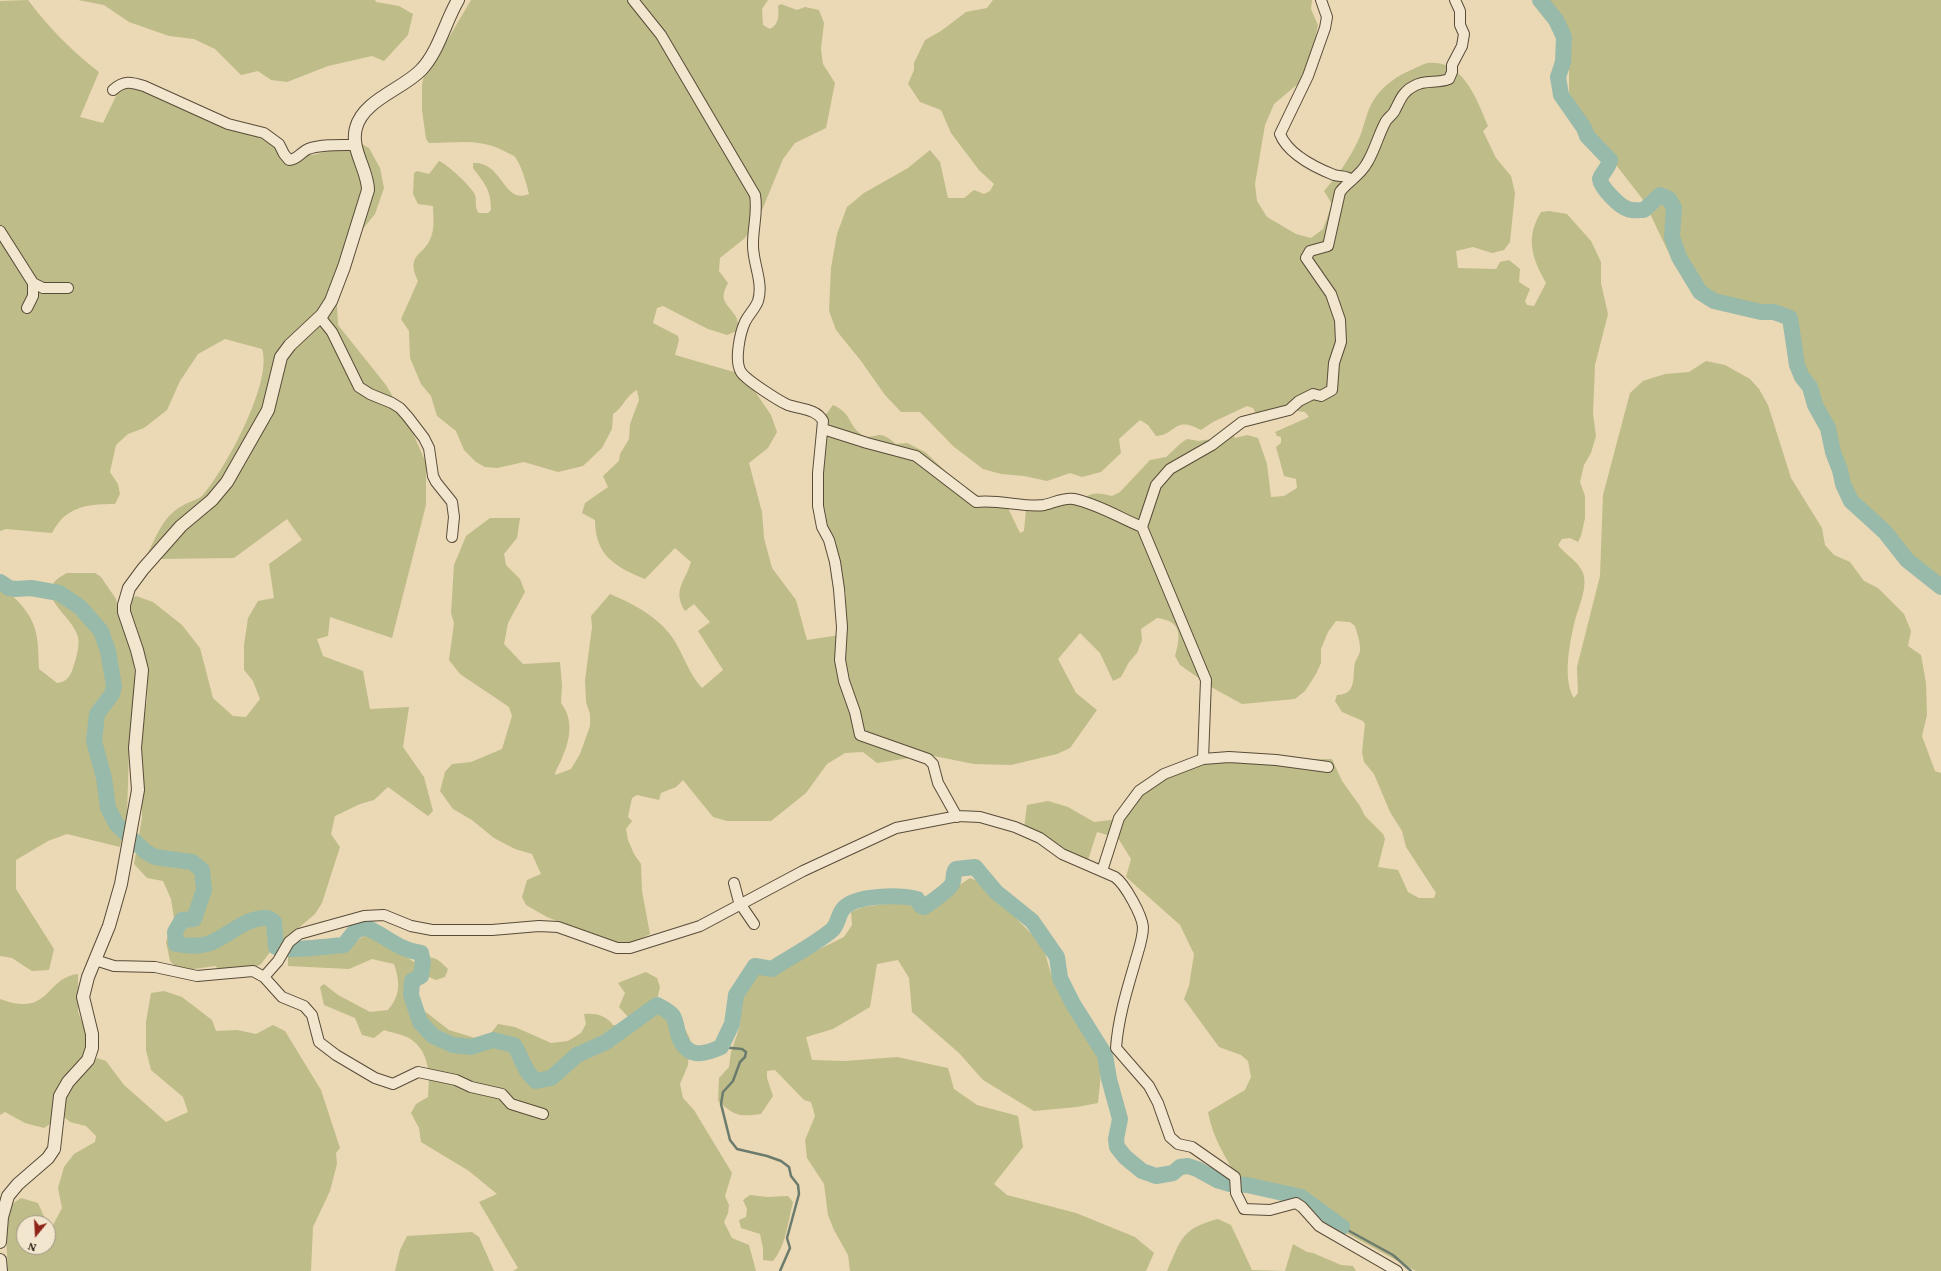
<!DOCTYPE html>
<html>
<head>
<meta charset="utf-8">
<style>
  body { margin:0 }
  #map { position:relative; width:1941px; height:1271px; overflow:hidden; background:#ebd8b5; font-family:Vollkorn,serif }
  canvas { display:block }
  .north { position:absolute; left:16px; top:1215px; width:40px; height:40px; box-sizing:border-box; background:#f2e6cf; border:1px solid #a19683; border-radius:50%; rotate:198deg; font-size:11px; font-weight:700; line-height:16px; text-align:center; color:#271d10 }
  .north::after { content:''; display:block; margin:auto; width:14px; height:18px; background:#8f2418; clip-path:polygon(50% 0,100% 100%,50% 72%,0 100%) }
</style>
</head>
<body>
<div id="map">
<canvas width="1941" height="1271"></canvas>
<div class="north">N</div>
</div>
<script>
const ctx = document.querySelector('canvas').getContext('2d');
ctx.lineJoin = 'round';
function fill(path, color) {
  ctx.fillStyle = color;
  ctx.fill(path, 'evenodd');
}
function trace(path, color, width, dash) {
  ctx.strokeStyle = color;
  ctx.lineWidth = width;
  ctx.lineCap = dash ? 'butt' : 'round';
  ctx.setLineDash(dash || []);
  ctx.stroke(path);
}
fill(new Path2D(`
  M 28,0 C 47,26 74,53 99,72 L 80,117 L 103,123 L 119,90 L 135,87 L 262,139 L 290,153 L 312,155 L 362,144 L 369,148 L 380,168 L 384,188 L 375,214 L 362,230 L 337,305 L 338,325 L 386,385 L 409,424 L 426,463 L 426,505 L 392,638 L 330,617 L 328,636 L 317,639 L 323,656 L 363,671 L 370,709 L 409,707 L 403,747 L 424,777 L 433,811 L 428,816 L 388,787 L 374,800 L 360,804 L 335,816 L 331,834 L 340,847 L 322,903 L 315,914 L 270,952 L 261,964 L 240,976 L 227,975 L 215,966 L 180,971 L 170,961 L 166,942 L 174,918 L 171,899 L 163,881 L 147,878 L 134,864 L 142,818 L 142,790 L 139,744 L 147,701 L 148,675 L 137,628 L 130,610 L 131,599 L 136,596 L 153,602 L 182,625 L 200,648 L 213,698 L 233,716 L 246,717 L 260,699 L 253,681 L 244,670 L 244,645 L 248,618 L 258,601 L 274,598 L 269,564 L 302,540 L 287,519 L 234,558 L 157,559 L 147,555 C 156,537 163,516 182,506 C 188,502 198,500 203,495 C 226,468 273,382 262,349 L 225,339 L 198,354 L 180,381 L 167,410 L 144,428 L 128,434 L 116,445 L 110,472 L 118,484 L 120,494 L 115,504 C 88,504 66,506 52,533 L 6,529 L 0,531 L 0,1 Z
  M 78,0 L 375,0 L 376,2 L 399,6 L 413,14 L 408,35 L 384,61 L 372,56 L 328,66 L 287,82 L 271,80 L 258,71 L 241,75 L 215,49 L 194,39 L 169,36 L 129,22 L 104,5 Z
  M 471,0 L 768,0 L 762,9 L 763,25 L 770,29 C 779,24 779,16 778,6 L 781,4 L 797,10 L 805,7 L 819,10 L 824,23 L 821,49 L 823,64 L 835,83 L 826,128 L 795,143 L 783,159 L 763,208 L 745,238 L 720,258 L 719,271 L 728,283 C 718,302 727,302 736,317 C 738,320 738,326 739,330 L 727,335 L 708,329 L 663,306 L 657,308 L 653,323 L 678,336 L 679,340 L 675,355 L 734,372 L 754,390 L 771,415 L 777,432 L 768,448 L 749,463 L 762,512 L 764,538 L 772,568 L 796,600 L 807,640 L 846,634 L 846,593 L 844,592 L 823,512 L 821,476 L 824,417 L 833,405 C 852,413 848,425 861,434 C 866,439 873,436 879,435 C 886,435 891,440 896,444 L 907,443 L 925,452 L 954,479 L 979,496 L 991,497 L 1006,504 L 1020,533 L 1024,531 L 1026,509 C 1044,495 1065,498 1086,497 C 1094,491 1103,494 1112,496 L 1120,492 L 1150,460 L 1166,457 L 1181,443 L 1187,439 L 1199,441 L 1212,439 L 1232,434 L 1235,438 L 1247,435 L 1258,438 L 1267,464 L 1271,497 L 1284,496 L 1297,488 L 1296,479 L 1284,476 L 1276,447 L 1281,443 L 1281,437 L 1277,436 L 1275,432 L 1309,417 L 1305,412 L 1297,411 L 1283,416 L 1256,414 L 1253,408 L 1247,406 L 1213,422 L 1201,430 C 1174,415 1176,435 1156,436 L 1148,425 L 1140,420 L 1119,439 L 1121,453 L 1101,472 L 1082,477 L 1070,473 L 1047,481 L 1024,476 L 1001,474 L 983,469 L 953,446 L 920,412 L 901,412 L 885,395 L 861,361 L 836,330 L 829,311 L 831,268 L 837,234 L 847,207 L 864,193 L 908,168 L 930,150 L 940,162 L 948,198 L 964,198 L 974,190 L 984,194 L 990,191 L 994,184 L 979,170 L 951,133 L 941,110 L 920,102 L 908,84 L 914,70 L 914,63 L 925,40 L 941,31 L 966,12 L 987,8 L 993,0 L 1312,0 L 1311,9 L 1318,25 L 1313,50 L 1299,83 L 1274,104 L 1265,125 L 1255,184 L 1257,201 L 1267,217 L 1296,234 L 1311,238 L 1323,229 L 1332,204 L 1324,191 C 1337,176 1348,161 1357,143 C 1365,128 1365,112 1375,98 C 1384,85 1397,76 1411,70 C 1416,68 1422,64 1428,63 C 1463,59 1477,100 1488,126 L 1483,131 L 1496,158 L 1511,176 L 1515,193 L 1510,242 L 1504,250 L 1492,253 L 1473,247 L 1456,251 L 1458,268 L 1496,269 L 1500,262 L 1509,260 L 1520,269 L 1519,282 L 1530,289 L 1525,301 L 1527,305 L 1534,306 L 1546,283 C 1532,258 1525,238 1541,212 L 1549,211 L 1567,214 L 1591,241 L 1601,262 L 1601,283 L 1608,314 L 1595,365 L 1593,414 L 1596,436 L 1591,453 L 1584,465 L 1580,482 L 1585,496 L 1585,518 L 1581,536 L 1578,542 L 1570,538 L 1562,539 L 1558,545 C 1565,554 1579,562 1583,573 C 1588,586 1579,607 1575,620 C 1570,641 1562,679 1574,698 L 1578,693 L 1577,667 L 1600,576 L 1603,495 L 1630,393 L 1643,381 L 1665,374 L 1689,372 L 1706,361 L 1725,365 L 1750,379 L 1759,389 L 1768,405 L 1791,478 L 1822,528 L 1825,545 L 1834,555 L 1850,562 L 1864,581 L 1878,588 L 1904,614 L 1911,631 L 1908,646 L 1921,655 L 1926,683 L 1927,715 L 1922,736 L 1935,771 L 1941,773 L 1941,1271 L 1416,1271 L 1341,1230 L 1308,1198 L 1240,1182 C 1226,1158 1213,1139 1208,1112 L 1245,1090 L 1251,1077 L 1248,1061 L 1241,1055 L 1219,1047 L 1184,999 L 1189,986 L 1194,954 L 1180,925 L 1126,877 L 1131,859 L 1118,838 L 1097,832 L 1087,863 L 1024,828 L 1027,805 L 1048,801 L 1068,807 L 1094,822 L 1111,820 L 1122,817 L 1134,803 L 1166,776 L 1213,760 L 1332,759 L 1342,781 L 1360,806 L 1365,816 L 1383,834 L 1385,839 L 1378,867 L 1398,870 L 1408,892 L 1419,898 L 1434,898 L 1436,893 L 1406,847 L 1402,831 L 1390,812 L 1374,774 L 1364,762 L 1362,752 L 1365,724 L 1363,721 L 1342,712 L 1335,701 L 1337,695 C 1358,695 1352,674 1355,663 C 1356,659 1361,653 1360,648 C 1360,641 1357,633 1355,626 L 1350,622 L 1336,621 L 1328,632 L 1321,649 L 1321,663 L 1316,674 L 1305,691 L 1295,699 L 1242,704 L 1213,688 L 1180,665 L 1175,656 C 1181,635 1182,621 1157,618 L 1141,629 L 1142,640 L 1137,653 L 1129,662 L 1121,677 L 1113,681 L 1100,653 L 1080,633 L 1058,659 L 1076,693 L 1097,710 L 1070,748 L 1057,754 L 1011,765 L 974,764 L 929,755 L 877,763 L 863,752 L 845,753 L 827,764 L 806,793 L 771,821 L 727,821 L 713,817 L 683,780 L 676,787 L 661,793 L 659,800 L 637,795 L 632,798 L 628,817 L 632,821 L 626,829 L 628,840 L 634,854 L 641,864 L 642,891 L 650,934 L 628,945 L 614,944 L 547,917 L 526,905 L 522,897 L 527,880 L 541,874 L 532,854 L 515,849 L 494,838 L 472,820 L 453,809 L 440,791 L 445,772 L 452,764 L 471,762 L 502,749 L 512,716 L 509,707 L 460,674 L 449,660 L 454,623 L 451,613 L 454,565 L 466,536 L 490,518 L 520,518 L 517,538 L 504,554 L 506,565 L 520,579 L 525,592 L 508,623 L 504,644 L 523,664 L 560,662 L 562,685 L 561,703 C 574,720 570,740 562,758 C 560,764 556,768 555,775 L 571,769 L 580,754 L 590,726 L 590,714 L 586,702 L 585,680 L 592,627 L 591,616 L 610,594 C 634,604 659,617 674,640 C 684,656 689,674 702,688 L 723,670 L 698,631 L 710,622 L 694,604 L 685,611 C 672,590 685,582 691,562 L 675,548 L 645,579 C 615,567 595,555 595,520 L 582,513 L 585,503 L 608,487 L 603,476 L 619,461 L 620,454 L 629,439 L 630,424 L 639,400 L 637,390 C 626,395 624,407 613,414 L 612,429 L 602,448 L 583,466 L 558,472 L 524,462 L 497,468 L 485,467 L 476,462 L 464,450 L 456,431 L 437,416 L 431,396 L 421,384 L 410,358 L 409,331 L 401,319 L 418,281 C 405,253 424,257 431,237 C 435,227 433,216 433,206 L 418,204 L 413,194 L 414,173 L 417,171 L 429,174 L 439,161 C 447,164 472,187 475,195 C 477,201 474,208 479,213 L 488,213 L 491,210 C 491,190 485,184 473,168 L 473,163 C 503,161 503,205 529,194 C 527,185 521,164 515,157 C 512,154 507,153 504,151 C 480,138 455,143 429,143 L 426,139 L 422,110 L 422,85 L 424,75 L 438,56 Z
  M 1547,0 L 1941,0 L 1941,585 L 1918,568 L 1886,531 L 1853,499 L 1801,366 L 1795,332 L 1772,311 L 1694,292 L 1675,266 L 1644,201 L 1579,117 L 1569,92 L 1569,44 Z
  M 67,573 L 95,573 L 101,577 L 116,599 L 121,623 L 133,653 L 136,688 L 129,749 L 127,816 L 120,847 L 67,834 L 48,841 L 16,860 L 16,889 L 54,949 L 49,970 L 32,971 L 12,958 L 0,956 L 0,587 C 14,595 29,611 34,626 C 39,639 38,656 39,669 L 57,683 C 66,682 70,677 73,668 C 76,659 80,646 78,637 C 73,614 27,593 67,573 Z
  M 970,878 L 982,883 L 1043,946 L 1051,974 L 1096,1049 L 1101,1073 L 1098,1103 L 1077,1107 L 1034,1111 L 983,1080 L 959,1053 L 912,1012 L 909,978 L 898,960 L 877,964 L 870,1007 L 833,1029 L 806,1037 L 812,1060 L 845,1061 L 897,1057 L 948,1068 L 954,1089 L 977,1105 L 1018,1116 L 1023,1147 L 994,1184 L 1007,1195 L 1076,1213 L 1135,1237 L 1154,1253 L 1146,1271 L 850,1271 L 848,1255 L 834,1230 L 828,1215 L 824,1184 L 807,1158 L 805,1140 L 815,1116 L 811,1102 L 804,1100 L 775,1070 L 767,1071 L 767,1078 L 773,1096 L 761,1114 C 739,1117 735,1116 718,1101 L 719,1078 L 729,1067 L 731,1052 L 740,1026 L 742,993 L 754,975 L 783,967 L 844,937 L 852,925 L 851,912 L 863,907 L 900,902 L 915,907 L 935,908 L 958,886 Z
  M 364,936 C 385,936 398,951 414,962 C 432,955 434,955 448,969 L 445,977 L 436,980 L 417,972 L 411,977 L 410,986 L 418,1006 L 449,1030 L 475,1038 L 491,1033 L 498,1024 L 515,1027 L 551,1043 L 568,1041 L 581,1033 L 586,1024 L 584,1014 C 595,1013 606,1015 613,1025 L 624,1026 L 630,1019 L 619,1007 L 625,993 L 618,983 L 646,972 L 657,978 L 660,987 L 657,1000 L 666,1002 L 675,1008 L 690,1039 L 688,1065 L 680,1084 L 683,1098 L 694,1110 L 732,1173 L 725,1196 L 729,1205 L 728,1213 L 724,1222 L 732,1238 L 749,1245 L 756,1271 L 513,1271 L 518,1268 L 479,1202 L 497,1194 L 469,1171 L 421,1142 L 419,1128 L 411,1113 L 416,1104 L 428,1097 C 430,1075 430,1051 409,1038 C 402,1034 392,1033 384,1030 L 374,1038 L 362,1035 L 355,1018 L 324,1005 L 320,987 L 324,984 L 338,995 L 370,1012 L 388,1010 C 401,995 400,982 394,964 L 372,959 L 349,969 L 288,966 L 288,953 L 294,945 L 332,940 L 351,944 Z
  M 78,974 L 78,1012 L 84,1027 L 87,1045 L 84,1058 L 55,1098 L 50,1124 L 44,1128 L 25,1123 L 5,1112 L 0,1115 L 0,999 C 51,1018 44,978 78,974 Z
  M 164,991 L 182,997 L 212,1020 L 216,1031 L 237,1030 L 256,1034 L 273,1025 L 285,1031 L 321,1090 L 340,1148 L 336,1153 L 337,1164 L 330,1191 L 313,1227 L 311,1271 L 8,1271 L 5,1220 L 12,1204 L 21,1198 L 38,1203 L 47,1223 L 24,1223 L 24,1247 L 48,1247 L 48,1224 L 51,1229 L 62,1208 L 58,1188 L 64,1167 L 74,1154 L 95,1142 L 96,1136 L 86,1126 L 70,1122 L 63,1116 L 64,1095 L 97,1058 L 106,1061 L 124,1085 L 166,1122 L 188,1112 L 183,1097 L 151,1070 L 146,1050 L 146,1022 L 151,993 Z
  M 750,1195 L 767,1197 L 788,1196 L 793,1202 C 788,1221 786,1246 773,1261 L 763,1260 L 763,1248 L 760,1234 L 741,1228 L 739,1220 L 746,1217 L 747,1209 L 743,1200 Z
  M 1218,1219 L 1231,1225 L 1252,1270 L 1285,1271 L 1293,1244 L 1307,1252 L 1313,1253 L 1341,1265 L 1353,1266 L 1356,1271 L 1167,1271 C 1182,1238 1181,1229 1218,1219 Z
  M 472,1232 L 479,1237 L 494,1271 L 395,1271 L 400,1250 L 407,1236 Z`), '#bebc88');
trace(new Path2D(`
  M 721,1047 L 742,1049 L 746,1052 L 745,1057 L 740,1062 L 733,1081 L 723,1092 L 721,1104 L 730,1140 L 737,1149 L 767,1156 L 781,1161 L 789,1167 L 791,1176 L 798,1185 L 799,1194 L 787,1238 L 790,1248 L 780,1271
  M 1342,1227 L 1393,1255 L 1411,1271`), '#6b7b6d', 2.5);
trace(new Path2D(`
  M 1540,0 L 1556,20 L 1564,37 L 1563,62 L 1558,77 L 1561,95 L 1584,128 L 1587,136 L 1610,160 C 1609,168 1600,175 1600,179 C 1601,188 1620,207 1628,209 C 1632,211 1639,210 1644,210 L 1660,195 L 1669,199 L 1674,208 L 1672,237 L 1679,257 L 1700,292 L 1714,301 L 1761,312 L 1774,312 L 1790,318 L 1797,365 L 1802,377 L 1810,387 L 1815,405 L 1828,428 L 1833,452 L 1840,470 L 1843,484 L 1851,501 L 1885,532 L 1907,560 L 1941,587
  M 0,582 L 9,588 L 16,589 L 31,588 L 59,593 L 80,607 L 101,631 L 108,651 L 114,686 L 112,694 L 97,714 L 94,741 L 104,778 L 108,808 L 117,825 L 146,852 L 155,857 L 192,862 L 202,870 L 204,890 L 194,919 L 182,920 L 175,932 L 176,944 C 187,946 199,947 210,943 C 231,935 244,917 268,918 L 274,922 L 276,947 C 284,952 331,946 344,945 L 355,931 L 365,927 C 387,936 396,949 421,953 L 423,962 L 421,976 L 412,981 L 411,995 L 420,1022 L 433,1036 L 453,1045 L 471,1047 L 493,1040 L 514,1045 C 522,1057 524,1072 536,1081 L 551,1078 L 577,1055 L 606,1042 L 657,1005 C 663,1008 669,1011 673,1016 C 676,1021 677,1029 678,1034 C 686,1058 701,1056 721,1047 L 732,1024 L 736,995 L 755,966 L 772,969 C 792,956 814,945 832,930 C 838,925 838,915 843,909 C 855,894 901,895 917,899 L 921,906 L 924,907 C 929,904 951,888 952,884 C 955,879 952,874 956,869 L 975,867 L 996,892 L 1032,921 L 1057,957 L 1060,978 L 1073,1004 L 1105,1055 L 1109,1079 L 1120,1119 L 1116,1139 L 1117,1147 L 1125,1157 L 1142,1171 L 1156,1176 L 1173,1173 L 1180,1167 L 1188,1166 L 1197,1169 L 1217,1180 L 1230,1184 L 1247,1185 L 1301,1197 L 1342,1227`), '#98baab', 16);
const minor = new Path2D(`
  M 633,0 L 661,35 L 755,195 C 758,212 753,227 753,243 C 752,262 764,282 758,301 C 755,309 749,314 745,322 C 740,333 734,361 741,372 C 746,380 779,401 788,405 C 800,409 817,409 823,421 L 818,473 L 818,506 L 822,527 L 829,540 L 835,562 L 839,589 L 842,627 L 840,660 L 844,681 L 855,712 L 860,735 L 928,759 L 933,764 L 938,783 L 957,817
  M 1321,0 L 1327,17 L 1325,28 L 1308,76 L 1280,134 C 1288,154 1314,167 1334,175 C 1341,177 1346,175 1352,180
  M 113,90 C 124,80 131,82 144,86 L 228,124 L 264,133 L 279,144 L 284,154 L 289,160 C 297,160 301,152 308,149 C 322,144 341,145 356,145
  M 0,231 L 33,283 L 33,296 L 27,308
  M 33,283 L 43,288 L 68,288
  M 320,317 L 332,332 L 359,387 L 370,394 L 392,403 L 400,408 L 408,417 L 424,438 L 429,448 L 433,476 L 436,482 L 452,502 L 454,517 L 452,537
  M 823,429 L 867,443 L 916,456 L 976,502 C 999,499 1025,508 1044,505 C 1054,503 1064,497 1074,499 C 1098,504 1120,518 1142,527 L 1206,680 L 1203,759
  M 1142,527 L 1156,485 L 1170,469 L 1212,445 L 1242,422 L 1289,410 L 1299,401 L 1313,394 L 1321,396 L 1332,390 L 1334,363 L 1341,342 L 1340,320 L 1331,294 L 1306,258 L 1310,251 L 1328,246 L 1340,192 C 1348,181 1360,176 1367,163 C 1375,150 1379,133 1386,121 C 1388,118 1392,115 1394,112 C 1400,101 1402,92 1414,86 C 1425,79 1437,84 1449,79 L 1452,72 L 1452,65 L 1462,46 L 1464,34 L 1460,25 L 1460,11 L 1455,0
  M 1102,871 L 1119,818 L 1139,791 L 1164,774 L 1203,759 L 1229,757 L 1276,760 L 1328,767
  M 734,883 L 739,902 L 754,924
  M 95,960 L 114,966 L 155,967 L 197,976 L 253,971 L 264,977 L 282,997 L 304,1006 L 312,1015 L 319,1042 L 336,1055 L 375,1078 L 393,1084 L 418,1072 L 456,1080 L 471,1087 L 502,1094 L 511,1104 L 543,1114
  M 264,977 L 278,961 L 289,942 L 299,934 L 364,916 L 384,915 L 411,926 L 432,930 L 492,930 L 539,926 L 558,927 L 617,948 L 630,948 L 700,926 L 803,871 L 896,828 L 958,816 L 980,817 L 1015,827 L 1040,838 L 1062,854 L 1115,877 C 1125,884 1142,915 1143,927 C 1143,940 1137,954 1134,966 C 1126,993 1118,1020 1116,1048 L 1149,1086 L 1158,1103 L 1170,1137 L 1178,1144 L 1192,1147 L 1235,1177 L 1236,1193 L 1244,1209 L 1270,1210 L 1296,1203 L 1302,1207 L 1319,1226 L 1397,1271`);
const tertiary = new Path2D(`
  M 0,1242 L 2,1217 L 8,1196 L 18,1184 L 48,1158 L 54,1149 L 60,1096 L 68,1082 L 88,1060 L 92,1048 L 92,1034 L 83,997 L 88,977 L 109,926 L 121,884 L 138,790 L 135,748 L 142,670 L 137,650 L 124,612 L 124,605 L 129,588 L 143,569 L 181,526 L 212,500 L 227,482 L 268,410 L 281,357 L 290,345 L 322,315 L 331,301 L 344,267 L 368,190 C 368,170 350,149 356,128 C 363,100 403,89 421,70 C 439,51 445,22 458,0
  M 0,1260 L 1,1271`);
trace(minor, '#584c39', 12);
trace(tertiary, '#584c39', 14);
trace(minor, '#f2e6cf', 10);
trace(tertiary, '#f2e6cf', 12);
</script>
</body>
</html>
